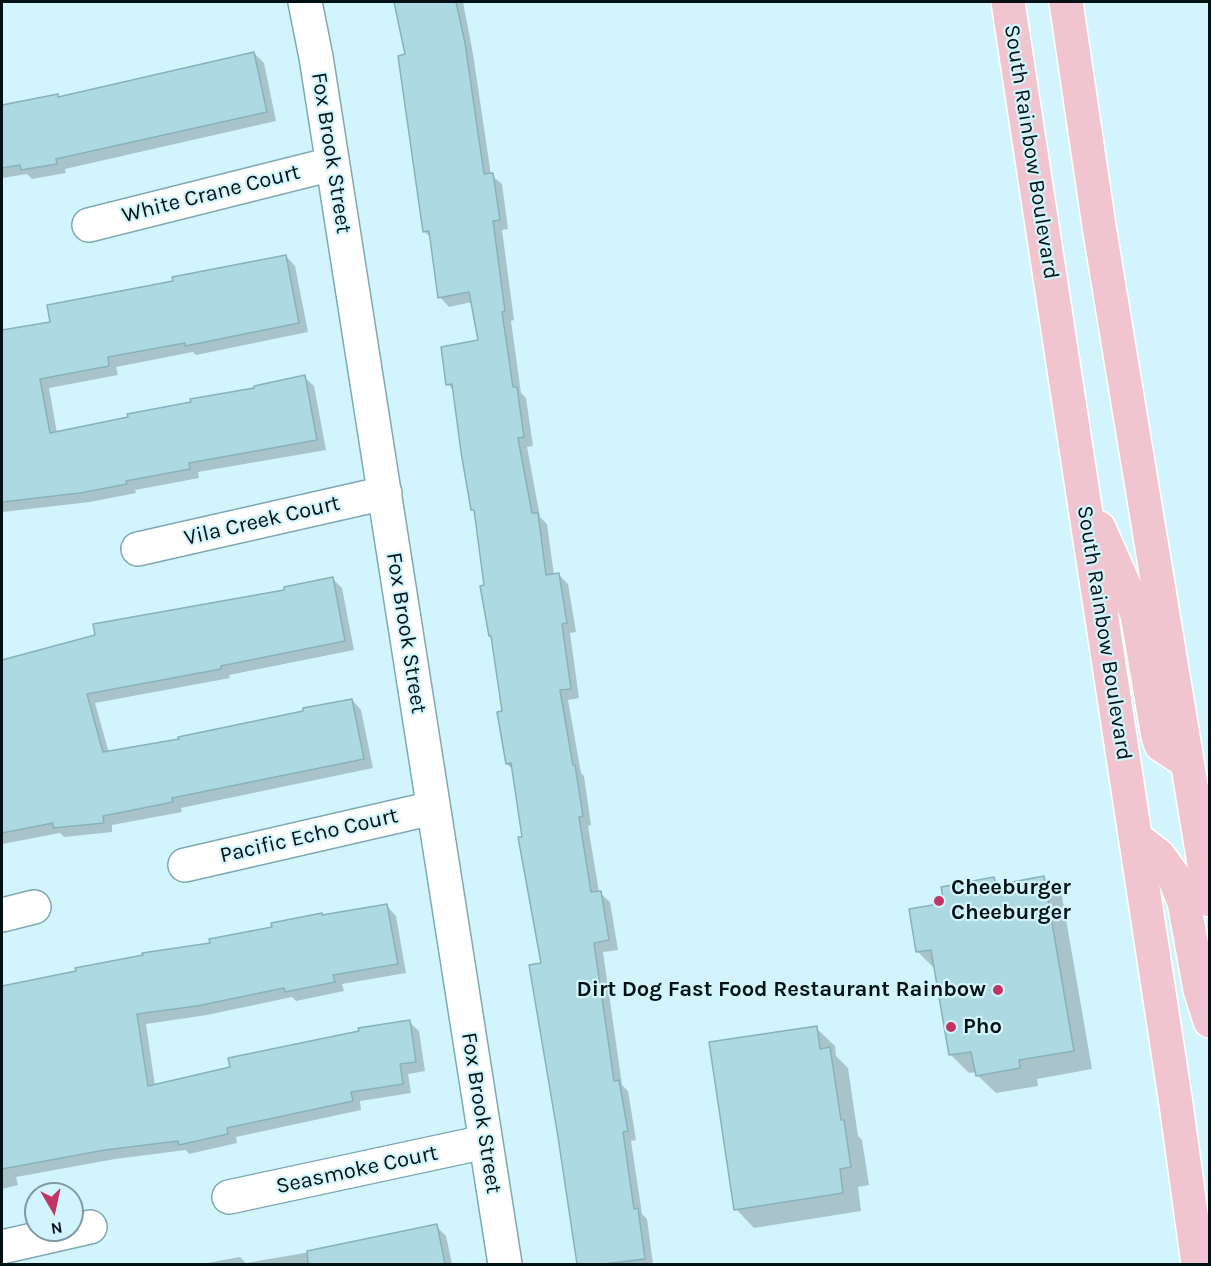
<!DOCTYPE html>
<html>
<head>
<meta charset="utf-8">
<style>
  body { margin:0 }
  #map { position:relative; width:1211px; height:1266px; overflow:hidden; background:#d2f5fd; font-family:Karla,sans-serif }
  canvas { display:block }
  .frame { position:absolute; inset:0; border:3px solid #021114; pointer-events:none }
  .north { position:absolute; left:24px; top:1182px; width:60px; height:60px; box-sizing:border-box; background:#d2f5fd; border:2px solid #7f9aa0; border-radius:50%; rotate:171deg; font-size:16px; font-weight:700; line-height:24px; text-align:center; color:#021114 }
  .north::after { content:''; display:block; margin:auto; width:21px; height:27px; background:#c13464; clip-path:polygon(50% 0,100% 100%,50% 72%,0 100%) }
</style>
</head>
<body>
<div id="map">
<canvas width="1211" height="1266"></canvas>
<div class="frame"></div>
<div class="north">N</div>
</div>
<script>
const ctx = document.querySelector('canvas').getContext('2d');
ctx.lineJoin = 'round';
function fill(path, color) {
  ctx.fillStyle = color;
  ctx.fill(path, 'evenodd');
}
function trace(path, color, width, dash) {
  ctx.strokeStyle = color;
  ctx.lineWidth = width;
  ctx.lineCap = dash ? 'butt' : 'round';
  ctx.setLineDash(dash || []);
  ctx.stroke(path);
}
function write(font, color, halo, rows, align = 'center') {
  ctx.font = font + ' Karla,sans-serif';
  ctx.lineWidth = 4.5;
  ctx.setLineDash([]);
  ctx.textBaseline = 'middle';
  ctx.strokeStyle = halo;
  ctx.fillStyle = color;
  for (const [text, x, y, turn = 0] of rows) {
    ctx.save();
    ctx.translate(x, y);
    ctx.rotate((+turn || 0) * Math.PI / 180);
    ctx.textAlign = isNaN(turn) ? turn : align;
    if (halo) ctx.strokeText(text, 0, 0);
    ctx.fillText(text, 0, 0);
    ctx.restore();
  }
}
fill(new Path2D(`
  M 396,2 L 463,2 L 473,54 L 491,175 L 502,184 L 508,229 L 502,230 L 514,320 L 511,321 L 521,393 L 526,398 L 533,446 L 527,447 L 540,517 L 547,524 L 554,575 L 558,574 L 568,584 L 576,632 L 570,633 L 579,698 L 568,700 L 581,773 L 584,776 L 591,825 L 588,826 L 599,892 L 610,902 L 618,950 L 603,952 L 622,1085 L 628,1091 L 636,1140 L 631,1141 L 642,1214 L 647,1219 L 653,1264 L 579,1264 L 560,1137 L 543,965 L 514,771 L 507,764 L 504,713 L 492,638 L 490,636 L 475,512 L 473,509 L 454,391 L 448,384 L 480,341 L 472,302 L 449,307 L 440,297 L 431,238 L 424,231 L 407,56 Z
  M 254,53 L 264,63 L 276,121 L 65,169 L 66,173 L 32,179 L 27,174 L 2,178 L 2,105 L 57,96 L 60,98 Z
  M 286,256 L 295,266 L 308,332 L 196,355 L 193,352 L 116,367 L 118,375 L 49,388 L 57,433 L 304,377 L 314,386 L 326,450 L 198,472 L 199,478 L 135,490 L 136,493 L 90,502 L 2,512 L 2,332 L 52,323 L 175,283 Z
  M 333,579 L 342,588 L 354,650 L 229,675 L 230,678 L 95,703 L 109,753 L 181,740 L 352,700 L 361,710 L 373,768 L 181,808 L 182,812 L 112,825 L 112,832 L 64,837 L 60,833 L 2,844 L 2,661 Z
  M 1044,878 L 1062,896 L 1092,1069 L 1037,1079 L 1038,1086 L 996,1093 L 977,1075 L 976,1072 L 969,1073 L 950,1054 L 936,970 L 917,951 L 946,904 L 994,879 L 1001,886 Z
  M 387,906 L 396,916 L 406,973 L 342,984 L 344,991 L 296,1001 L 292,997 L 207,1015 L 146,1024 L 155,1086 L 232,1068 L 409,1022 L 419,1031 L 425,1071 L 408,1074 L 411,1093 L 360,1101 L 361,1110 L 236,1137 L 237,1143 L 189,1154 L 186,1150 L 115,1159 L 16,1177 L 18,1185 L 2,1189 L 2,987 L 212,944 L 323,917 Z
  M 816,1028 L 835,1046 L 836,1056 L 848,1068 L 858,1136 L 862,1140 L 869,1185 L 858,1187 L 861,1211 L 754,1228 L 736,1209 Z
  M 436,1226 L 446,1236 L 452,1264 L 202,1264 L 240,1257 L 246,1263 L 310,1252 Z`), '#0003');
const building = new Path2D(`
  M 394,2 L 456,2 L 465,43 L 484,174 L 493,173 L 500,220 L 493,221 L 505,311 L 502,312 L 513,387 L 517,387 L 524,437 L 518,438 L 532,513 L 538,513 L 546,575 L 559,573 L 567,623 L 562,624 L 571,689 L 560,690 L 573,765 L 575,765 L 583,816 L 579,817 L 591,892 L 601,891 L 609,940 L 594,943 L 614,1081 L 619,1080 L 628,1131 L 623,1132 L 634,1209 L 638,1208 L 645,1259 L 603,1264 L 577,1264 L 558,1137 L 529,965 L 541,963 L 518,837 L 522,837 L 511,763 L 506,764 L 497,712 L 502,711 L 491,636 L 489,636 L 480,586 L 484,585 L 474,510 L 471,510 L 461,452 L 452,384 L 446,385 L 441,347 L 478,340 L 469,292 L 438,298 L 429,231 L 423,232 L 398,56 L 405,54 Z
  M 254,52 L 267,112 L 56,159 L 57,164 L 21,170 L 20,165 L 2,168 L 2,105 L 58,94 L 58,97 Z
  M 286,255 L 299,323 L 185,346 L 185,343 L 108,357 L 109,366 L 40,379 L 50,433 L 128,417 L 127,414 L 191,402 L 190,399 L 254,388 L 254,386 L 305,375 L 317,440 L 189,463 L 190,469 L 126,481 L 127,484 L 80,493 L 2,502 L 2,330 L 50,322 L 47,305 L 173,281 L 172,277 Z
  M 333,577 L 345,641 L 221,666 L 221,669 L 87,694 L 103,752 L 179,739 L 178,737 L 303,711 L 303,708 L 352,699 L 364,759 L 172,798 L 173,802 L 103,816 L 104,823 L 53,828 L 53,823 L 2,833 L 2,660 L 95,635 L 93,624 L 284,590 L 284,587 Z
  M 1044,876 L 1074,1051 L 1019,1060 L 1020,1068 L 976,1076 L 971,1052 L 949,1055 L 931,950 L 916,952 L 909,909 L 944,903 L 941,887 L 994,877 L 996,885 Z
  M 387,904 L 398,964 L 333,975 L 335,982 L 285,992 L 284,988 L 197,1006 L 137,1014 L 148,1086 L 230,1067 L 228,1058 L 359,1031 L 358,1028 L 410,1020 L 416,1062 L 400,1064 L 403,1084 L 351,1092 L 353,1101 L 227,1128 L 228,1134 L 179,1145 L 178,1141 L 105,1150 L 2,1169 L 2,986 L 76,971 L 75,968 L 143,955 L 142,953 L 210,943 L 209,939 L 272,927 L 271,923 L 322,913 L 322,915 Z
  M 817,1026 L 820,1049 L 830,1047 L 841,1120 L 844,1120 L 851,1167 L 840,1169 L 843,1193 L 734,1210 L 709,1042 Z
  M 437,1224 L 445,1264 L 308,1264 L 307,1251 Z`);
fill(building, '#add9e2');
trace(building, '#87b1bb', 1.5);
const minor = new Path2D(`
  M 305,2 L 316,57 L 505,1264
  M 89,225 L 332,164
  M 138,549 L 385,493
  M 185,865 L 433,808
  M 2,915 L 34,907
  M 229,1197 L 485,1142
  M 2,1247 L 90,1227`);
const primary = new Path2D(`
  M 1008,2 L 1176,1104 L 1198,1264
  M 1066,2 L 1099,226 L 1210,900
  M 1099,528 L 1137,614 L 1158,737 L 1161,745 L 1187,762
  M 1136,838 L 1159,856 L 1174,877 L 1184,902 L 1200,990 L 1210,1021`);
trace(minor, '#7fa9b2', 36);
trace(primary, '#fff', 36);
trace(minor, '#fff', 33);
trace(primary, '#f1c5cf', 33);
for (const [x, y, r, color] of [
  [939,901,6,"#c13464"],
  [998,990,6,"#c13464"],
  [951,1027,6,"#c13464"]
]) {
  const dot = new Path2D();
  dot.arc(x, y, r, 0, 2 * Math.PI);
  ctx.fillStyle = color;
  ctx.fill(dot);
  trace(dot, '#d2f5fd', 2);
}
write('22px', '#021114', '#d2f5fd', [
  ["South Rainbow Boulevard",1031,152,81],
  ["Fox Brook Street",331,153,81],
  ["White Crane Court",211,194,-14],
  ["Vila Creek Court",262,521,-13],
  ["Fox Brook Street",406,633,81],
  ["South Rainbow Boulevard",1104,633,81],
  ["Pacific Echo Court",309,836,-13],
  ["Fox Brook Street",481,1113,81],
  ["Seasmoke Court",357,1170,-12]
]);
write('bold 22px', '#021114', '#d2f5fd', [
  ["Cheeburger",951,888],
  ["Cheeburger",951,913],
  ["Dirt Dog Fast Food Restaurant Rainbow",986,990,"right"],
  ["Pho",963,1027]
], 'left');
</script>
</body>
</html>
